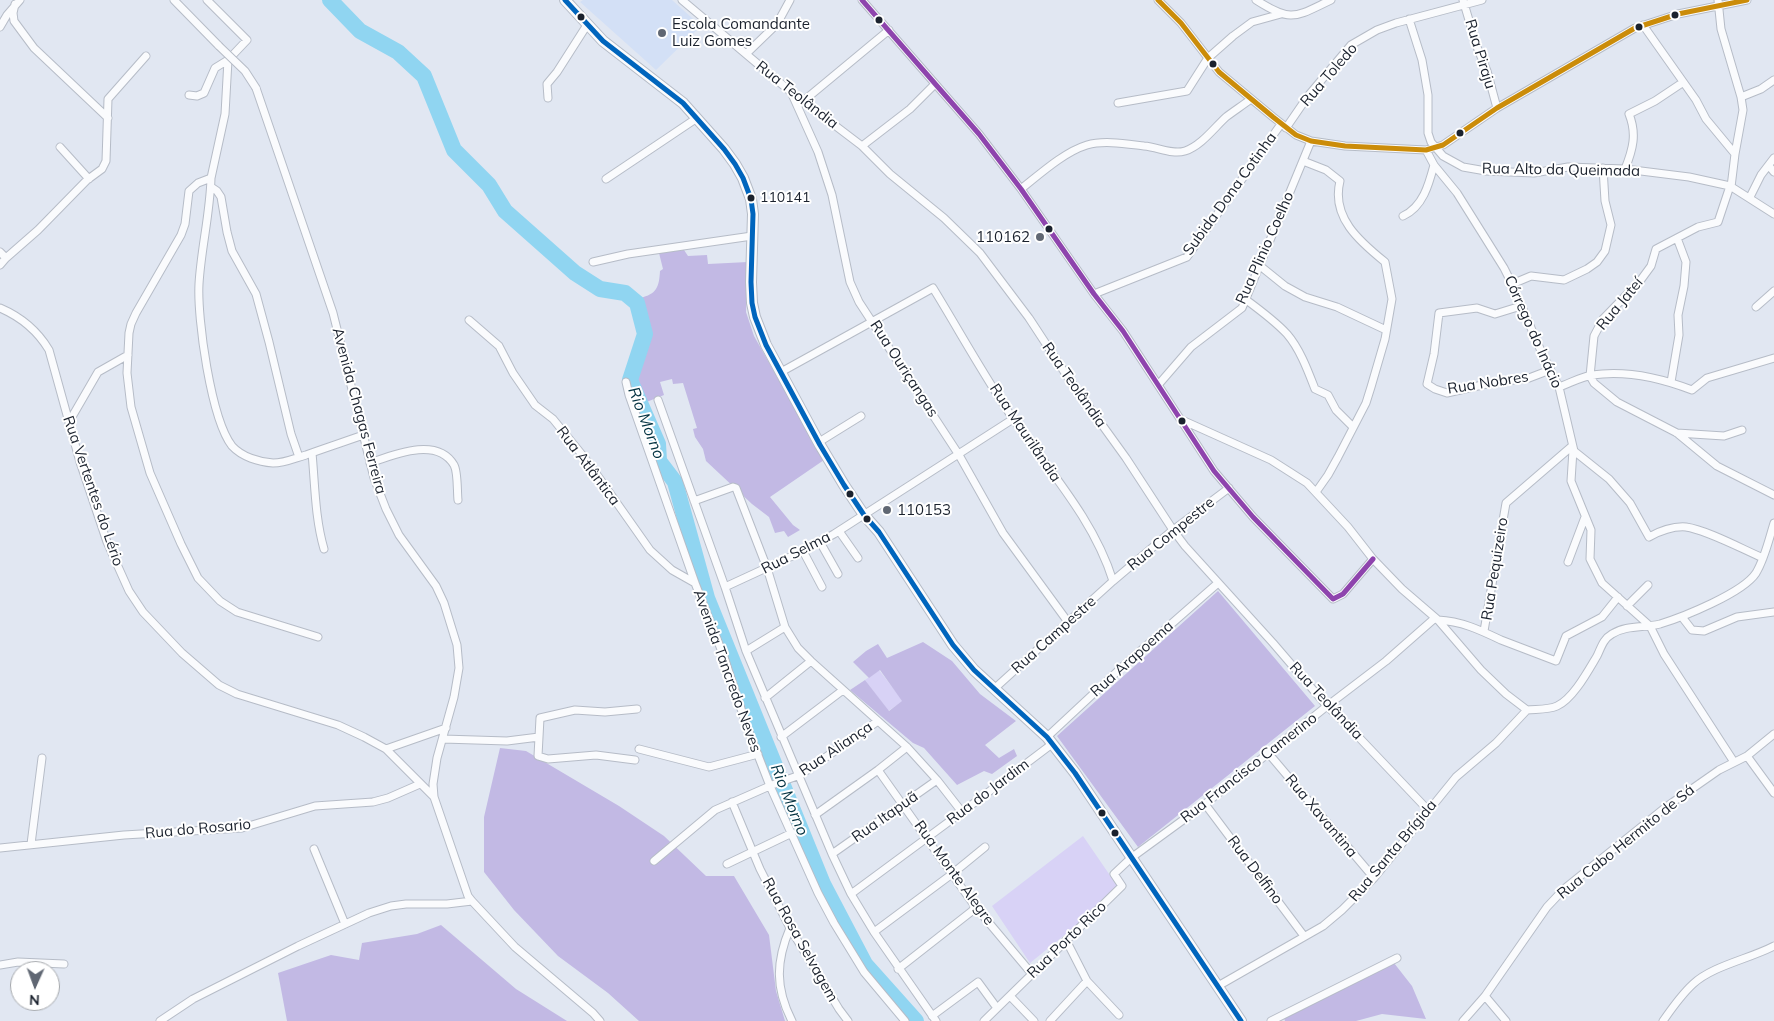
<!DOCTYPE html>
<html>
<head>
<meta charset="utf-8">
<style>
  body { margin:0 }
  #map { position:relative; width:1774px; height:1021px; overflow:hidden; background:#e1e7f2; font-family:Mulish,sans-serif }
  canvas { display:block }
  .north { position:absolute; left:10px; top:961px; width:50px; height:50px; box-sizing:border-box; background:#fff; border:1px solid #a4a7ab; border-radius:50%; rotate:182deg; font-size:14px; font-weight:700; line-height:20px; text-align:center; color:#1b222e }
  .north::after { content:''; display:block; margin:auto; width:18px; height:22px; background:#606773; clip-path:polygon(50% 0,100% 100%,50% 72%,0 100%) }
</style>
</head>
<body>
<div id="map">
<canvas width="1774" height="1021"></canvas>
<div class="north">N</div>
</div>
<script>
const ctx = document.querySelector('canvas').getContext('2d');
ctx.lineJoin = 'round';
function fill(path, color) {
  ctx.fillStyle = color;
  ctx.fill(path, 'evenodd');
}
function trace(path, color, width, dash) {
  ctx.strokeStyle = color;
  ctx.lineWidth = width;
  ctx.lineCap = dash ? 'butt' : 'round';
  ctx.setLineDash(dash || []);
  ctx.stroke(path);
}
function write(font, color, halo, rows, align = 'center') {
  ctx.font = font + ' Mulish,sans-serif';
  ctx.lineWidth = 4;
  ctx.setLineDash([]);
  ctx.textBaseline = 'middle';
  ctx.strokeStyle = halo;
  ctx.fillStyle = color;
  for (const [text, x, y, turn = 0] of rows) {
    ctx.save();
    ctx.translate(x, y);
    ctx.rotate((+turn || 0) * Math.PI / 180);
    ctx.textAlign = isNaN(turn) ? turn : align;
    if (halo) ctx.strokeText(text, 0, 0);
    ctx.fillText(text, 0, 0);
    ctx.restore();
  }
}
fill(new Path2D(`
  M 583,0 L 672,0 L 701,26 L 656,70 L 580,2 Z`), '#d3e0f6');
fill(new Path2D(`
  M 879,670 L 903,701 L 888,711 L 865,680 Z
  M 1083,836 L 1120,890 L 1030,963 L 992,906 Z`), '#d8d2f6');
fill(new Path2D(`
  M 684,250 L 688,256 L 707,255 L 708,264 L 748,262 L 746,312 L 754,336 L 824,460 L 770,497 L 793,525 L 800,530 L 788,537 L 784,531 L 775,533 L 769,517 L 752,504 L 706,461 L 703,449 L 695,437 L 693,429 L 697,428 L 683,383 L 673,384 L 672,379 L 660,382 L 664,395 L 644,403 L 633,379 L 648,338 L 640,298 C 657,294 659,287 660,271 L 663,269 L 659,253 Z
  M 1218,591 L 1315,706 L 1138,847 L 1057,736 Z
  M 923,642 L 952,661 L 980,694 L 1016,721 L 985,745 L 999,758 L 1014,749 L 1017,756 L 992,774 L 984,771 L 957,785 L 924,748 L 913,743 L 850,690 L 865,680 L 889,711 L 902,701 L 880,670 L 869,678 L 853,662 L 866,651 L 878,644 L 887,658 Z
  M 500,748 L 526,751 L 619,806 L 664,836 L 706,876 L 734,876 L 769,935 L 776,991 L 785,1021 L 639,1021 L 608,993 L 558,956 L 514,910 L 484,872 L 484,817 Z
  M 441,925 L 516,989 L 567,1021 L 287,1021 L 278,973 L 331,955 L 359,960 L 362,943 L 417,934 Z
  M 1394,963 L 1412,986 L 1426,1019 L 1382,1014 L 1356,1021 L 1285,1021 L 1284,1018 Z`), '#c2b9e4');
trace(new Path2D(`
  M 330,0 L 360,31 L 398,52 L 424,76 L 454,150 L 489,185 L 505,211 L 575,273 L 600,289 L 625,293 L 637,303 L 645,334 L 630,380 L 658,444 L 659,461 L 675,482 L 707,598 L 823,884 L 865,964 L 916,1021`), '#90d5f1', 16);
const street = new Path2D(`
  M 174,0 L 219,46
  M 682,0 L 791,92 L 862,146 L 890,174 L 944,218 L 980,253 L 1029,318 L 1069,379 L 1126,458 L 1173,530 L 1185,546 L 1273,643 L 1327,706 L 1352,730 L 1428,810
  M 862,0 L 979,134 L 1021,189 L 1094,294 L 1123,331 L 1214,471 L 1253,517 L 1333,599 L 1343,594 L 1373,559
  M 1158,0 L 1181,23 L 1219,72 L 1273,117 L 1296,135 L 1311,141 L 1345,146 L 1426,150 L 1443,145 L 1497,108 L 1635,28 L 1678,14 L 1747,0
  M 1256,0 C 1292,23 1295,17 1331,0
  M 1463,0 L 1477,47 L 1487,71 L 1497,108
  M 1718,0 L 1721,29 L 1741,97 L 1743,110 L 1735,154
  M 15,4 L 13,13 L 14,21 L 34,48 L 108,118
  M 1409,19 L 1422,60 L 1428,95 L 1428,133 L 1431,142 L 1443,156 L 1463,167 L 1486,171 L 1534,173 L 1568,167 L 1625,169 L 1689,177 L 1730,186 L 1774,214
  M 1643,25 L 1696,100 L 1706,119 L 1735,154 L 1731,187
  M 0,27 L 7,15 L 20,0
  M 746,54 L 777,24 L 790,0
  M 228,60 L 225,114 L 211,178 L 198,183 L 189,191 L 185,224 L 181,235 L 136,313 L 131,324 L 129,333 L 127,373 L 131,407 L 150,473 L 181,544 L 198,578 L 220,601 L 237,612 L 318,637
  M 256,88 L 333,313 L 374,478 L 386,509 L 399,535 L 436,586 L 444,603 L 457,645 L 459,668 L 454,697 L 437,758 L 433,784 L 434,797 L 468,896 L 472,901 L 515,947 L 593,1013 L 600,1021
  M 791,92 L 818,152 L 832,195 L 850,282 L 859,302 L 959,455 L 1003,533 L 1068,622
  M 189,95 L 197,96 L 204,93 L 215,68 L 228,60 L 247,40 L 207,0
  M 1741,97 L 1761,89 L 1774,80
  M 548,98 L 547,84 L 557,72 L 587,25
  M 801,103 L 889,30
  M 1118,103 L 1187,91 L 1208,58 L 1233,36 L 1252,22 L 1281,14
  M 1286,128 L 1308,96 L 1351,45 L 1377,30 L 1396,23 L 1482,0
  M 862,146 L 910,109 L 935,84
  M 60,147 L 89,179
  M 1426,150 L 1434,165 L 1457,193 L 1504,268 L 1512,284 L 1541,351 L 1559,387 L 1574,451 L 1609,479 L 1630,503 L 1649,537 C 1660,531 1673,526 1686,527 C 1707,530 1742,549 1763,558
  M 1303,161 L 1326,170 L 1340,181 C 1331,217 1359,241 1385,262 L 1392,299 L 1385,339 L 1371,387 L 1366,403 L 1338,457 L 1328,475 L 1316,492
  M 1769,166 L 1774,172
  M 1625,169 C 1633,149 1637,134 1629,114 L 1655,101 L 1682,83
  M 211,178 C 210,214 201,249 199,284 C 197,318 211,419 232,446 C 242,457 259,462 273,463 C 285,463 295,458 306,455 C 325,448 344,442 363,435
  M 606,179 L 697,118
  M 1730,186 L 1718,222 L 1698,227 L 1656,249 L 1651,266 L 1640,281 L 1603,319 L 1594,336 L 1590,376 L 1594,383 L 1617,402 L 1677,433 L 1717,466 L 1774,495
  M 211,187 L 217,191 L 221,197 L 227,232 L 232,251 L 256,294 L 269,342 L 291,434 L 299,457
  M 1021,189 C 1040,174 1064,152 1087,145 C 1104,140 1127,144 1144,146 C 1158,147 1172,155 1185,151 C 1201,146 1214,128 1226,117 C 1234,111 1243,105 1251,99
  M 1750,197 L 1761,175 L 1774,158
  M 1403,216 C 1423,207 1429,184 1434,165
  M 0,252 L 6,258
  M 593,262 L 628,254 L 752,236
  M 0,265 L 6,258 L 38,230 L 87,180 L 102,169 L 106,161 L 108,99 L 146,56
  M 1259,265 L 1285,286 L 1305,297 L 1337,307 L 1386,330
  M 1512,284 L 1531,276 L 1564,280 L 1587,269 L 1597,262 L 1605,251 L 1611,225 L 1605,201 L 1603,168
  M 1094,294 L 1187,257 L 1281,124
  M 1245,299 C 1260,310 1275,321 1287,334 C 1300,349 1308,371 1315,389 L 1328,395 L 1336,410 L 1353,427
  M 1521,306 L 1495,314 L 1477,308 L 1439,313 L 1434,354 L 1427,384 L 1435,389 L 1447,393 L 1491,383 L 1529,378 L 1550,370
  M 1756,307 L 1774,291
  M 0,308 C 21,317 37,330 49,350 L 80,462 L 107,542 L 129,591 L 143,612 L 182,653 L 219,685 L 237,694 L 338,725 L 364,737 L 386,749 L 434,797
  M 469,320 L 499,346 L 513,373 L 535,405 L 553,419 L 588,462 L 650,550 L 672,570 L 695,583
  M 781,372 L 933,288 C 960,332 985,378 1014,420 C 1050,472 1094,520 1113,581
  M 626,382 L 629,395 L 695,583 L 724,657 L 747,727 L 770,786 L 818,893 L 834,923 L 864,972 L 905,1021
  M 1671,382 L 1679,335 L 1678,315 L 1684,286 L 1686,262 L 1677,238
  M 1159,384 L 1191,347 L 1242,308 L 1311,141
  M 1559,387 C 1570,383 1581,377 1592,375 C 1625,370 1661,378 1692,390 L 1707,378 L 1774,358
  M 658,400 L 725,587 L 746,651 L 832,854 L 851,894 L 874,932 L 936,1021
  M 1182,420 L 1271,460 L 1307,483 L 1348,527 L 1373,559 L 1402,589 L 1438,620 L 1481,670 L 1506,694 L 1527,710
  M 69,422 L 98,372 L 128,355
  M 1677,433 L 1724,436 L 1742,430
  M 819,442 L 861,416
  M 1573,450 L 1571,481 L 1591,530 L 1590,559 L 1602,583 L 1650,626 L 1664,654 L 1734,762
  M 312,453 C 315,485 315,518 324,549
  M 370,463 C 393,455 437,436 454,465 C 458,472 457,491 458,500
  M 694,501 L 733,487 L 736,488 L 767,568 L 785,627 L 798,648 L 811,661 L 907,747 L 937,780 L 962,812
  M 839,531 L 858,558
  M 820,542 L 838,574
  M 803,551 L 822,587
  M 1568,562 L 1585,517
  M 725,587 L 803,551 L 834,534 L 1013,419
  M 1627,606 L 1648,585
  M 1682,617 L 1692,630 L 1704,631 L 1737,617 L 1774,612
  M 1438,620 C 1461,621 1480,630 1501,640 C 1519,647 1538,654 1556,661 L 1566,636 L 1602,617 L 1618,597
  M 1484,631 L 1506,503 L 1571,447
  M 746,651 L 785,627
  M 994,689 L 1113,581 L 1173,530 L 1229,488
  M 765,698 L 811,661
  M 1527,710 C 1537,709 1548,710 1557,706 C 1573,699 1588,671 1597,656 C 1601,648 1603,639 1612,634 C 1626,625 1644,628 1660,624 C 1683,617 1743,593 1756,573 C 1765,558 1769,539 1774,523
  M 781,737 L 843,690
  M 1047,737 L 1121,668 L 1218,583
  M 443,739 L 507,741 L 539,737
  M 386,749 L 446,728
  M 639,749 L 709,767 L 758,754
  M 1269,754 L 1374,878
  M 1747,756 L 1774,793
  M 635,760 L 596,755 L 548,759 L 538,756 L 540,718 L 575,710 L 605,712 L 637,709
  M 878,770 L 974,905 L 1032,974
  M 732,802 L 760,869 L 790,928 L 839,1009 L 848,1021
  M 1205,804 L 1304,936
  M 815,815 L 878,770 L 907,747
  M 31,844 L 42,758
  M 0,848 L 124,835 L 242,828 L 315,806 L 373,802 L 388,798 L 420,784
  M 314,849 L 345,924
  M 832,854 L 937,780
  M 654,861 L 715,810 L 772,785 L 800,775 L 878,721
  M 727,864 L 792,833
  M 851,894 L 962,812 L 1052,744
  M 790,928 C 776,961 775,988 792,1021
  M 874,932 L 952,874 L 985,847
  M 1066,940 L 1087,981 L 1119,1015
  M 0,965 L 18,962 L 64,964
  M 898,969 L 972,911 L 974,908 L 974,905
  M 1218,986 L 1323,926 L 1342,910 L 1374,878 L 1456,777 L 1496,743 L 1527,710
  M 1010,996 L 1034,1021
  M 1485,996 L 1506,1021
  M 932,1016 L 978,982 L 997,1008
  M 160,1021 L 193,999 L 298,946 L 369,913 L 391,906 L 406,904 L 447,904 L 472,901
  M 984,1021 L 1122,886 L 1114,874 L 1131,858 L 1205,804 L 1327,706 L 1386,661 L 1435,618
  M 1050,1021 L 1087,981
  M 1271,1021 L 1397,958
  M 1463,1021 L 1485,996 L 1547,907 L 1564,889 L 1666,807 L 1719,770 L 1747,756 L 1774,734
  M 1663,1021 C 1672,1008 1681,995 1693,984 C 1712,966 1749,959 1774,946`);
const secondary = new Path2D(`
  M 565,0 L 603,41 L 683,103 L 724,149 L 735,164 L 743,178 L 751,199 L 753,214 L 751,282 L 752,303 L 755,317 L 766,345 L 820,445 L 844,485 L 864,515 L 879,532 L 953,645 L 974,670 L 1047,737 L 1075,773 L 1241,1021`);
trace(street, '#b6bcc7', 9);
trace(secondary, '#b6bcc7', 12);
trace(street, '#fafbfd', 7);
trace(secondary, '#fafbfd', 10);
const streetBridge = new Path2D(`
  M 219,46 L 245,71 L 256,88`);
trace(streetBridge, '#b6bcc7', 9, []);
trace(streetBridge, '#fafbfd', 7);
trace(new Path2D(`
  M 565,0 L 603,41 L 683,103 L 724,149 L 735,164 L 743,178 L 751,199 L 753,214 L 751,282 L 752,303 L 755,317 L 766,345 L 820,445 L 844,485 L 864,515 L 879,532 L 953,645 L 974,670 L 1047,737 L 1075,773 L 1241,1021`), '#0065bd', 5);
trace(new Path2D(`
  M 862,0 L 979,134 L 1021,189 L 1094,294 L 1123,331 L 1214,471 L 1253,517 L 1333,599 L 1343,594 L 1373,559`), '#8e44ad', 5);
trace(new Path2D(`
  M 1158,0 L 1181,23 L 1219,72 L 1273,117 L 1296,135 L 1311,141 L 1345,146 L 1426,150 L 1443,145 L 1497,108 L 1635,28 L 1678,14 L 1747,0`), '#cb8c09', 5);
for (const [x, y, r, color] of [
  [1675,15,4.5,"#1b222e"],
  [581,17,4.5,"#1b222e"],
  [879,20,4.5,"#1b222e"],
  [1639,27,4.5,"#1b222e"],
  [662,33,5,"#606773"],
  [1213,64,4.5,"#1b222e"],
  [1460,133,4.5,"#1b222e"],
  [751,198,4.5,"#1b222e"],
  [1049,229,4.5,"#1b222e"],
  [1040,237,5,"#606773"],
  [1182,421,4.5,"#1b222e"],
  [850,494,4.5,"#1b222e"],
  [887,510,5,"#606773"],
  [867,519,4.5,"#1b222e"],
  [1102,813,4.5,"#1b222e"],
  [1115,833,4.5,"#1b222e"]
]) {
  const dot = new Path2D();
  dot.arc(x, y, r, 0, 2 * Math.PI);
  ctx.fillStyle = color;
  ctx.fill(dot);
  trace(dot, '#fff', 2);
}
write('14px', '#1b222e', '#fff', [
  ["110141",760,198]
], 'left');
write('15px', '#1b222e', '#fff', [
  ["Escola Comandante",672,24],
  ["Luiz Gomes",672,41],
  ["110162",1030,237,"right"],
  ["110153",897,510]
], 'left');
write('15px', '#1b222e', '#fff', [
  ["Rua Piraju",1480,54,73],
  ["Rua Toledo",1329,75,-49],
  ["Rua Teolândia",797,95,38],
  ["Rua Alto da Queimada",1561,170,1],
  ["Subida Dona Cotinha",1230,194,-54],
  ["Rua Plinio Coelho",1265,248,-66],
  ["Rua Jateí",1620,304,-50],
  ["Córrego do Inácio",1533,332,66],
  ["Rua Ouriçangas",904,369,57],
  ["Rua Nobres",1488,383,-9],
  ["Rua Teolândia",1074,385,55],
  ["Avenida Chagas Ferreira",359,411,75],
  ["Rua Maurilândia",1025,433,56],
  ["Rua Atlântica",588,466,53],
  ["Rua Vertentes do Lério",93,491,71],
  ["Rua Compestre",1171,534,-39],
  ["Rua Selma",796,553,-27],
  ["Rua Pequizeiro",1495,569,-81],
  ["Rua Campestre",1054,635,-42],
  ["Rua Arapoema",1132,659,-42],
  ["Avenida Tancredo Neves",727,671,70],
  ["Rua Teolândia",1326,701,47],
  ["Rua Aliança",836,749,-34],
  ["Rua Francisco Camerino",1249,768,-38],
  ["Rua do Jardim",988,792,-37],
  ["Rua Xavantina",1321,816,50],
  ["Rua Itapuã",885,817,-35],
  ["Rua do Rosario",198,829,-5],
  ["Rua Cabo Hermito de Sá",1626,842,-39],
  ["Rua Santa Brígida",1393,851,-50],
  ["Rua Delfino",1255,870,53],
  ["Rua Monte Alegre",954,873,54],
  ["Rua Rosa Selvagem",800,940,61],
  ["Rua Porto Rico",1067,940,-44]
]);
write('italic 16px', '#033241', '#fff', [
  ["Rio Morno",646,423,69],
  ["Rio Morno",789,800,68]
]);
</script>
</body>
</html>
